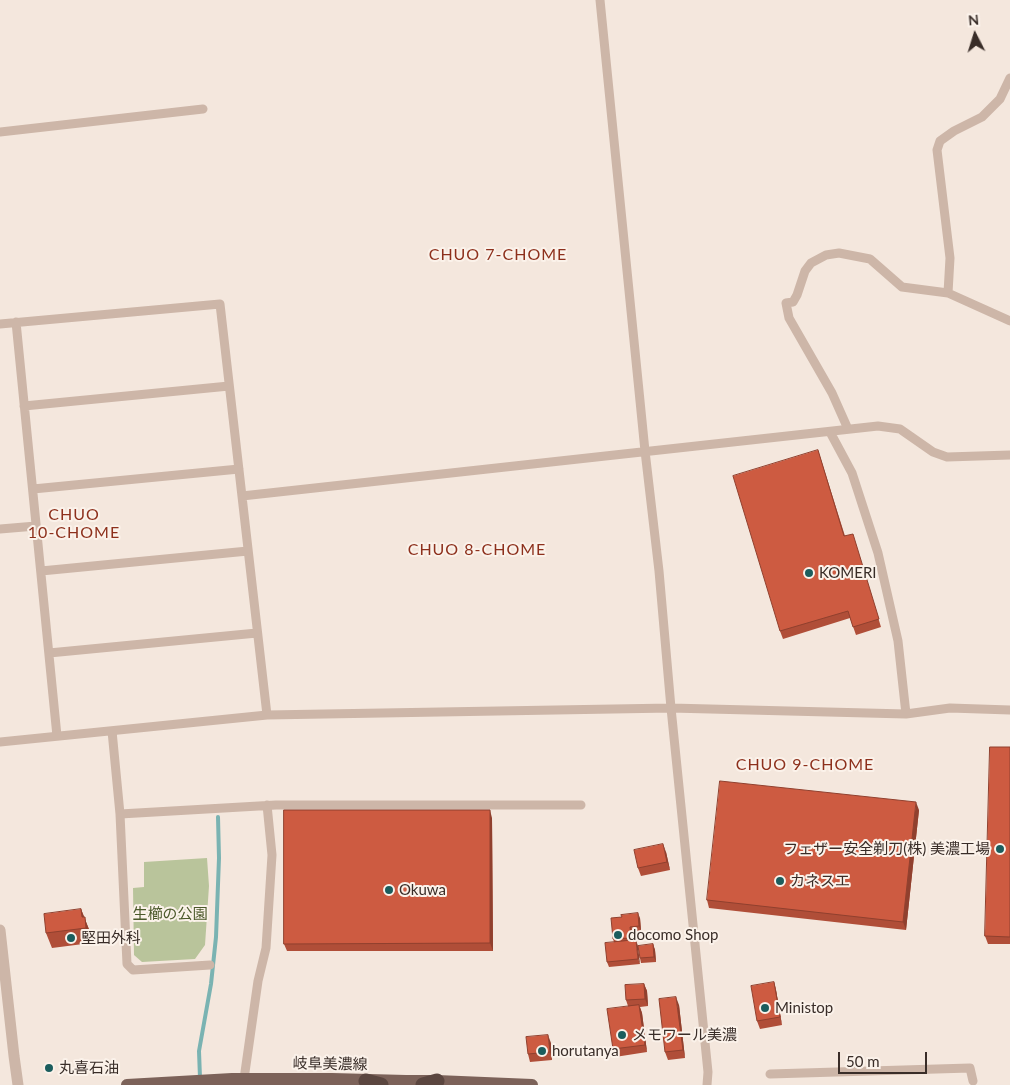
<!DOCTYPE html>
<html>
<head>
<meta charset="utf-8">
<style>
  body { margin:0 }
  #map { position:relative; width:1010px; height:1085px; overflow:hidden; background:#f4e7dd; font-family:Lato,sans-serif }
  canvas { display:block }
  .north { position:absolute; left:950px; top:10px; width:50px; height:50px; -webkit-text-stroke:4px #fbf2ea; paint-order:stroke; rotate:355deg; font-size:14px; font-weight:700; line-height:20px; text-align:center; color:#392d28 }
  .north::after { content:''; display:block; margin:auto; width:18px; height:22px; background:#392d28; clip-path:polygon(50% 0,100% 100%,50% 72%,0 100%) }
  .scale { position:absolute; left:838px; top:1052px; width:89px; height:22px; box-sizing:border-box; border:2px solid #392d28; border-top:0; padding-left:6px; font-size:15px; line-height:18px; white-space:nowrap; color:#392d28; -webkit-text-stroke:4px #fbf2ea; paint-order:stroke }
</style>
</head>
<body>
<div id="map">
<canvas width="1010" height="1085"></canvas>
<div class="north">N</div>
<div class="scale">50 m</div>
</div>
<script>
const ctx = document.querySelector('canvas').getContext('2d');
ctx.lineJoin = 'round';
function fill(path, color) {
  ctx.fillStyle = color;
  ctx.fill(path, 'evenodd');
}
function trace(path, color, width, dash) {
  ctx.strokeStyle = color;
  ctx.lineWidth = width;
  ctx.lineCap = dash ? 'butt' : 'round';
  ctx.setLineDash(dash || []);
  ctx.stroke(path);
}
function write(font, color, halo, rows, align = 'center') {
  ctx.font = font + ' Lato,"Noto Sans JP",sans-serif';
  ctx.lineWidth = 4;
  ctx.setLineDash([]);
  ctx.textBaseline = 'middle';
  ctx.strokeStyle = halo;
  ctx.fillStyle = color;
  for (const [text, x, y, turn = 0] of rows) {
    ctx.save();
    ctx.translate(x, y);
    ctx.rotate((+turn || 0) * Math.PI / 180);
    ctx.textAlign = isNaN(turn) ? turn : align;
    if (halo) ctx.strokeText(text, 0, 0);
    ctx.fillText(text, 0, 0);
    ctx.restore();
  }
}
fill(new Path2D(`
  M 207,858 L 209,886 L 205,945 L 195,959 L 142,962 L 134,955 L 133,888 L 144,887 L 144,862 Z`), '#b9c49b');
trace(new Path2D(`
  M 200,1078 L 199,1051 L 211,984 L 216,937 L 219,858 L 218,817`), '#7ab3b2', 4);
trace(new Path2D(`
  M 600,0 L 645,451 L 659,571 L 671,708 L 708,1072 L 707,1085
  M 0,132 L 203,109
  M 948,293 L 950,258 L 937,150 L 940,141 L 954,131 L 982,117 L 1000,99 L 1010,78
  M 16,322 L 57,736
  M 0,324 L 220,304 L 267,715
  M 24,406 L 229,386
  M 848,429 L 832,393 L 789,318 L 786,303 L 793,302 L 797,295 L 805,271 L 811,263 L 826,255 L 839,253 L 870,259 L 902,287 L 948,293 L 1010,321
  M 33,489 L 239,469
  M 242,496 L 878,426 L 900,429 L 933,452 L 947,457 L 1010,455
  M 0,529 L 36,526
  M 41,571 L 248,551
  M 49,653 L 257,633
  M 906,714 L 950,708 L 1010,710
  M 112,731 L 120,814 L 127,964 L 133,970 L 210,965
  M 0,742 L 267,715 L 671,708 L 906,714 L 898,641 L 878,553 L 852,473 L 830,432
  M 120,814 L 276,805 L 581,805
  M 770,1074 L 970,1068 L 973,1081
  M 244,1079 L 258,981 L 266,948 L 272,855 L 267,805`), '#cdb6a8', 9);
trace(new Path2D(`
  M 0,930 L 14,1056 L 18,1085`), '#cdb6a8', 11);
trace(new Path2D(`
  M 127,1085 L 232,1079 L 332,1079 L 406,1081 L 437,1081 L 532,1085`), '#7c6259', 12);
trace(new Path2D(`
  M 366,1081 L 381,1085
  M 423,1085 L 437,1081`), '#5b463f', 15);
fill(new Path2D(`
  M 818,450 L 845,536 L 855,542 L 881,627 L 856,635 L 850,618 L 783,639 L 780,631 Z
  M 1010,747 L 1010,944 L 988,944 L 985,936 Z
  M 919,810 L 906,930 L 709,908 L 707,900 Z
  M 492,818 L 493,951 L 287,951 L 284,944 Z
  M 666,852 L 670,870 L 641,876 L 638,868 Z
  M 81,909 L 90,932 L 91,943 L 52,948 L 46,933 Z
  M 640,918 L 641,931 L 639,932 L 640,940 L 634,941 L 633,932 L 632,932 L 632,941 L 640,964 L 609,967 L 607,962 L 614,942 L 613,939 Z
  M 653,944 L 655,950 L 656,962 L 641,963 L 640,958 Z
  M 774,982 L 776,990 L 782,1025 L 760,1029 L 757,1021 Z
  M 644,984 L 647,991 L 648,1006 L 640,1007 L 642,1013 L 647,1052 L 615,1057 L 613,1049 L 628,1006 L 626,1000 Z
  M 679,1005 L 685,1058 L 668,1060 L 665,1052 Z
  M 551,1043 L 552,1060 L 530,1062 L 528,1054 Z`), '#b04e38');
fill(new Path2D(`
  M 916,802 L 919,810 L 906,930 L 903,922 Z
  M 490,810 L 492,818 L 493,951 L 490,943 Z
  M 663,844 L 666,852 L 670,870 L 667,862 Z
  M 81,909 L 90,932 L 91,943 L 82,917 Z
  M 638,913 L 640,918 L 641,931 L 639,926 Z
  M 630,927 L 632,932 L 633,943 L 631,938 Z
  M 636,940 L 638,946 L 640,964 L 638,959 Z
  M 653,944 L 655,950 L 656,962 L 654,957 Z
  M 774,982 L 776,990 L 782,1025 L 780,1017 Z
  M 644,984 L 647,991 L 648,1006 L 645,999 Z
  M 676,997 L 679,1005 L 685,1058 L 683,1050 Z
  M 639,1005 L 642,1013 L 647,1052 L 645,1045 Z
  M 548,1035 L 551,1043 L 552,1060 L 550,1052 Z`), '#90402e');
const building = new Path2D(`
  M 818,450 L 844,536 L 853,534 L 879,619 L 853,627 L 848,611 L 780,631 L 733,476 Z
  M 990,747 L 1010,747 L 1010,937 L 985,936 Z
  M 720,781 L 916,802 L 903,922 L 707,900 Z
  M 284,810 L 490,810 L 490,943 L 284,944 Z
  M 663,844 L 667,862 L 638,868 L 634,850 Z
  M 81,909 L 82,917 L 85,917 L 86,928 L 46,933 L 44,914 Z
  M 638,913 L 639,926 L 630,927 L 631,938 L 613,939 L 611,918 L 622,917 L 621,915 Z
  M 638,930 L 639,937 L 633,938 L 633,931 Z
  M 636,940 L 638,959 L 607,962 L 605,943 Z
  M 653,944 L 654,957 L 640,958 L 638,946 Z
  M 774,982 L 780,1017 L 757,1021 L 751,986 Z
  M 644,984 L 645,999 L 626,1000 L 625,985 Z
  M 676,997 L 683,1050 L 665,1052 L 659,999 Z
  M 639,1005 L 645,1045 L 613,1049 L 607,1009 Z
  M 548,1035 L 550,1052 L 528,1054 L 526,1037 Z`);
fill(building, '#cd5b41');
trace(building, '#90402e', 1);
for (const [x, y, r, color] of [
  [809,573,5,"#1b5d5d"],
  [1000,849,5,"#1b5d5d"],
  [780,881,5,"#1b5d5d"],
  [389,890,5,"#1b5d5d"],
  [618,935,5,"#1b5d5d"],
  [71,938,5,"#1b5d5d"],
  [765,1008,5,"#1b5d5d"],
  [622,1035,5,"#1b5d5d"],
  [542,1051,5,"#1b5d5d"],
  [49,1068,5,"#1b5d5d"]
]) {
  const dot = new Path2D();
  dot.arc(x, y, r, 0, 2 * Math.PI);
  ctx.fillStyle = color;
  ctx.fill(dot);
  trace(dot, '#fbf2ea', 2);
}
write('15px', '#392d28', '#fbf2ea', [
  ["KOMERI",819,573],
  ["フェザー安全剃刀(株) 美濃工場",990,849,"right"],
  ["カネスエ",790,881],
  ["Okuwa",399,890],
  ["docomo Shop",628,935],
  ["堅田外科",81,938],
  ["Ministop",775,1008],
  ["メモワール美濃",632,1035],
  ["horutanya",552,1051],
  ["丸喜石油",59,1068]
], 'left');
write('15px', '#4b592a', '#fbf2ea', [
  ["生櫛の公園",170,914]
]);
write('15px', '#392d28', '#fbf2ea', [
  ["岐阜美濃線",330,1064,1]
]);
ctx.letterSpacing = '1px';
write('16px', '#8d301c', '#fbf2ea', [
  ["CHUO 7-CHOME",498,255],
  ["CHUO",74,515],
  ["10-CHOME",74,533],
  ["CHUO 8-CHOME",477,550],
  ["CHUO 9-CHOME",805,765]
]);
ctx.letterSpacing = '0px';
</script>
</body>
</html>
